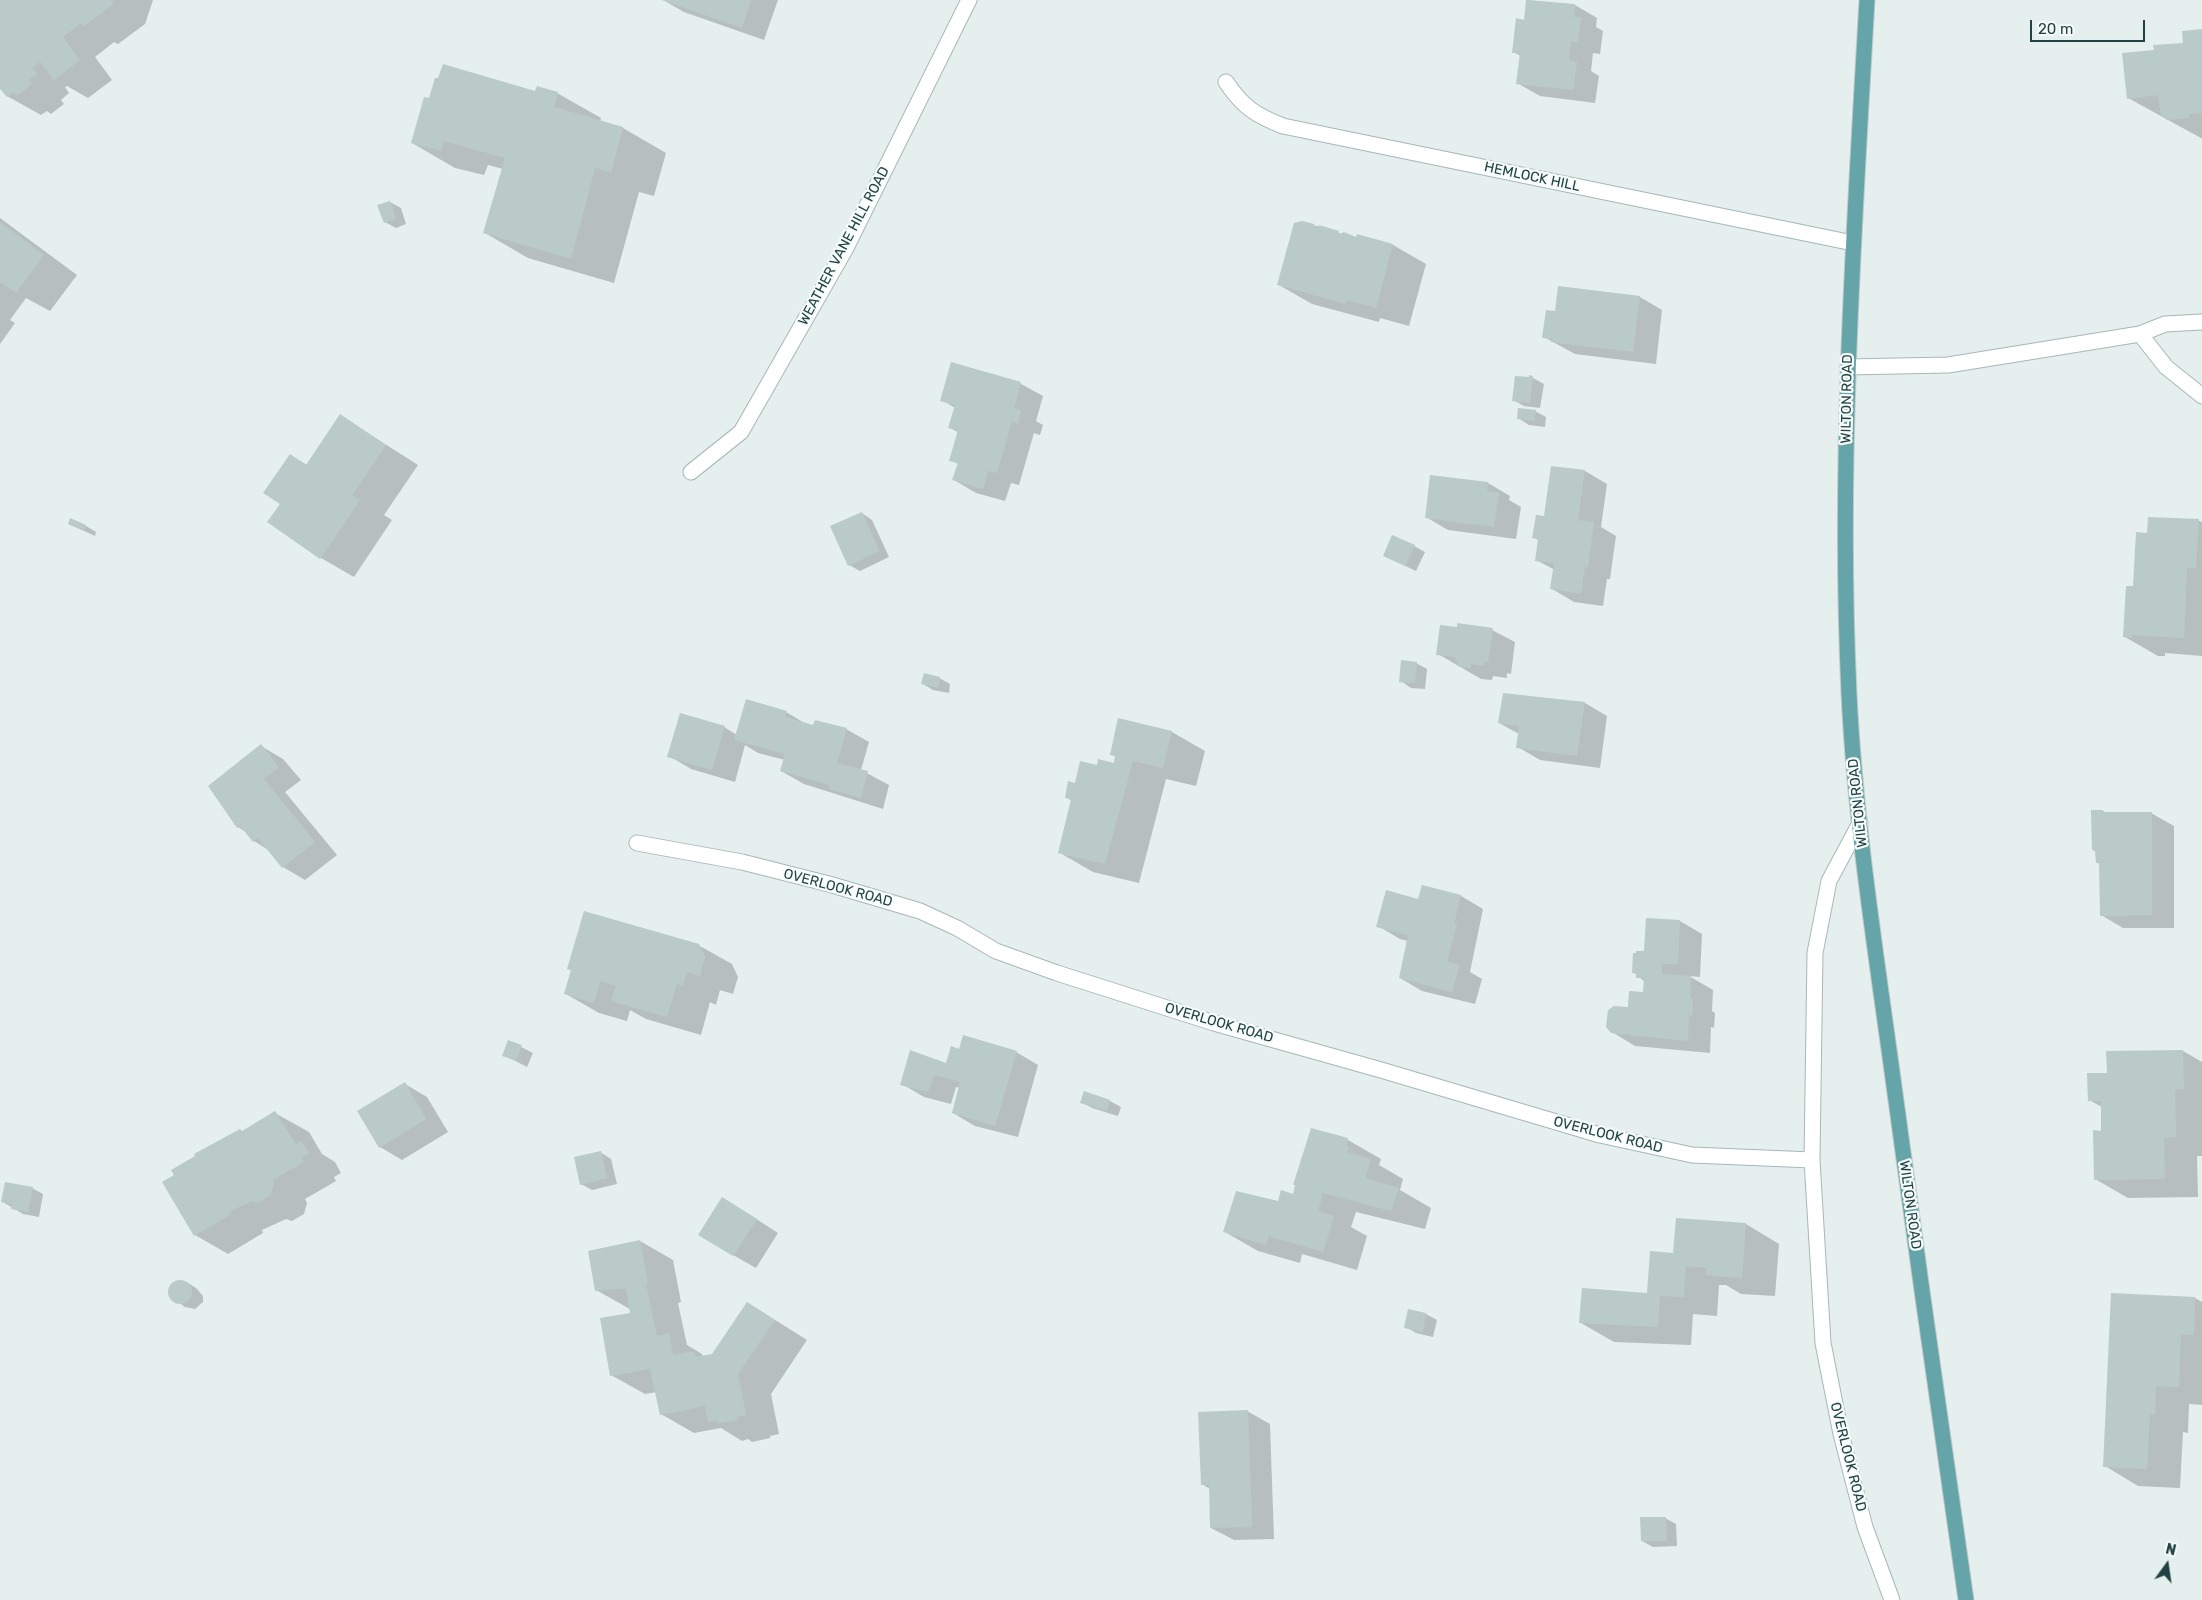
<!DOCTYPE html>
<html>
<head>
<meta charset="utf-8">
<style>
  body { margin:0 }
  #map { position:relative; width:2202px; height:1600px; overflow:hidden; background:#e4efee; font-family:Rubik,sans-serif }
  canvas { display:block }
  .north { position:absolute; left:2142px; top:1540px; width:50px; height:50px; -webkit-text-stroke:4px #f6fbfa; paint-order:stroke; rotate:14deg; font-size:14px; font-weight:700; line-height:20px; text-align:center; color:#214243 }
  .north::after { content:''; display:block; margin:auto; width:18px; height:22px; background:#214243; clip-path:polygon(50% 0,100% 100%,50% 72%,0 100%) }
  .scale { position:absolute; left:2030px; top:20px; width:115px; height:22px; box-sizing:border-box; border:2px solid #214243; border-top:0; padding-left:6px; font-size:15px; line-height:18px; white-space:nowrap; color:#214243; -webkit-text-stroke:4px #f6fbfa; paint-order:stroke }
</style>
</head>
<body>
<div id="map">
<canvas width="2202" height="1600"></canvas>
<div class="north">N</div>
<div class="scale">20 m</div>
</div>
<script>
const ctx = document.querySelector('canvas').getContext('2d');
ctx.lineJoin = 'round';
function fill(path, color) {
  ctx.fillStyle = color;
  ctx.fill(path, 'evenodd');
}
function trace(path, color, width, dash) {
  ctx.strokeStyle = color;
  ctx.lineWidth = width;
  ctx.lineCap = dash ? 'butt' : 'round';
  ctx.setLineDash(dash || []);
  ctx.stroke(path);
}
function write(font, color, halo, rows, align = 'center') {
  ctx.font = font + ' Rubik,sans-serif';
  ctx.lineWidth = 4.5;
  ctx.setLineDash([]);
  ctx.textBaseline = 'middle';
  ctx.strokeStyle = halo;
  ctx.fillStyle = color;
  for (const [text, x, y, turn = 0] of rows) {
    ctx.save();
    ctx.translate(x, y);
    ctx.rotate((+turn || 0) * Math.PI / 180);
    ctx.textAlign = isNaN(turn) ? turn : align;
    if (halo) ctx.strokeText(text, 0, 0);
    ctx.fillText(text, 0, 0);
    ctx.restore();
  }
}
fill(new Path2D(`
  M 0,0 L 153,0 L 145,24 L 118,44 L 114,42 L 95,57 L 112,80 L 88,98 L 67,86 L 65,87 L 69,93 L 61,100 L 64,104 L 51,114 L 47,111 L 41,115 L 7,96 L 0,87 Z
  M 663,0 L 778,0 L 764,40 L 684,12 Z
  M 1527,0 L 1575,5 L 1597,18 L 1596,27 L 1603,31 L 1600,54 L 1593,53 L 1591,71 L 1599,76 L 1595,103 L 1540,96 L 1517,83 L 1521,56 L 1513,52 L 1525,21 Z
  M 2202,31 L 2202,138 L 2201,138 L 2128,98 L 2155,51 L 2184,44 Z
  M 536,92 L 557,93 L 601,118 L 600,122 L 623,128 L 666,153 L 654,196 L 639,192 L 614,283 L 528,258 L 485,233 L 503,169 L 488,165 L 484,175 L 455,168 L 412,143 Z
  M 390,202 L 401,208 L 406,224 L 396,228 L 385,222 Z
  M 0,218 L 77,275 L 50,311 L 26,298 L 10,320 L 15,323 L 0,344 Z
  M 1313,225 L 1357,239 L 1393,245 L 1426,264 L 1409,326 L 1380,318 L 1379,322 L 1312,304 L 1279,285 Z
  M 1559,287 L 1640,297 L 1662,310 L 1656,364 L 1575,354 L 1544,337 L 1556,313 Z
  M 952,363 L 1021,384 L 1043,396 L 1036,421 L 1043,425 L 1040,435 L 1034,433 L 1019,485 L 1011,483 L 1005,501 L 976,493 L 954,480 L 958,464 L 951,460 L 958,432 L 950,428 L 955,408 L 942,400 Z
  M 1517,377 L 1533,378 L 1544,384 L 1540,408 L 1524,406 L 1513,400 Z
  M 1535,411 L 1546,417 L 1545,427 L 1529,425 L 1518,418 Z
  M 341,416 L 418,465 L 384,515 L 392,520 L 354,577 L 321,558 L 282,504 L 290,455 L 307,465 Z
  M 1585,471 L 1607,484 L 1601,527 L 1616,536 L 1610,579 L 1607,579 L 1603,606 L 1574,602 L 1552,589 L 1555,570 L 1536,560 L 1539,541 L 1534,537 L 1545,517 Z
  M 1488,483 L 1510,496 L 1509,500 L 1521,507 L 1516,539 L 1448,530 L 1426,517 Z
  M 862,513 L 872,520 L 889,557 L 860,571 L 849,565 Z
  M 2199,521 L 2202,522 L 2202,656 L 2165,653 L 2165,656 L 2158,656 L 2125,637 L 2148,534 Z
  M 69,524 L 86,526 L 96,532 L 95,536 Z
  M 1414,546 L 1425,552 L 1416,571 L 1395,561 Z
  M 1492,630 L 1515,642 L 1511,674 L 1507,673 L 1507,678 L 1493,676 L 1492,680 L 1481,679 L 1438,654 Z
  M 1416,663 L 1427,669 L 1425,689 L 1411,688 L 1401,681 Z
  M 939,678 L 950,684 L 949,693 L 933,690 L 923,684 Z
  M 1585,703 L 1607,716 L 1600,768 L 1540,760 L 1518,747 L 1519,734 L 1499,723 Z
  M 786,712 L 808,725 L 846,729 L 869,742 L 861,770 L 889,785 L 883,809 L 804,784 L 781,771 L 785,760 L 758,753 L 745,745 L 735,782 L 691,769 L 669,756 L 724,727 L 737,735 Z
  M 1172,732 L 1205,751 L 1196,786 L 1166,779 L 1139,883 L 1093,872 L 1060,853 L 1072,801 L 1066,797 L 1076,785 L 1098,766 L 1115,764 L 1116,757 L 1111,754 Z
  M 261,746 L 283,759 L 301,780 L 285,792 L 337,855 L 305,880 L 283,867 L 270,851 L 254,841 L 246,832 L 238,827 Z
  M 2103,811 L 2107,813 L 2151,813 L 2174,826 L 2174,928 L 2123,928 L 2101,915 L 2101,865 L 2097,862 L 2096,852 L 2093,850 Z
  M 1461,896 L 1483,909 L 1470,972 L 1482,979 L 1475,1004 L 1422,991 L 1400,978 L 1408,941 L 1400,939 L 1378,926 L 1419,901 Z
  M 1647,920 L 1680,921 L 1702,934 L 1700,977 L 1689,976 L 1713,990 L 1712,1011 L 1715,1013 L 1714,1028 L 1711,1027 L 1710,1053 L 1635,1046 L 1612,1032 L 1644,993 L 1645,982 L 1633,972 L 1645,953 Z
  M 698,945 L 732,964 L 738,977 L 733,994 L 720,990 L 716,1005 L 710,1002 L 701,1035 L 646,1019 L 630,1010 L 627,1021 L 599,1013 L 566,994 L 572,971 L 569,969 Z
  M 509,1041 L 533,1053 L 527,1067 L 504,1055 Z
  M 960,1050 L 1016,1052 L 1038,1065 L 1018,1137 L 975,1126 L 953,1113 L 960,1088 L 956,1087 L 951,1104 L 924,1097 L 902,1084 L 947,1064 Z
  M 2183,1051 L 2202,1062 L 2202,1156 L 2197,1156 L 2198,1197 L 2128,1198 L 2095,1179 L 2102,1132 L 2102,1107 L 2089,1100 L 2108,1074 L 2108,1053 Z
  M 405,1084 L 427,1097 L 448,1132 L 402,1160 L 380,1147 Z
  M 1084,1093 L 1110,1101 L 1121,1107 L 1118,1116 L 1092,1108 L 1081,1102 Z
  M 275,1113 L 309,1132 L 322,1154 L 335,1162 L 341,1173 L 334,1177 L 336,1181 L 305,1199 L 307,1203 L 304,1214 L 292,1221 L 286,1219 L 262,1230 L 263,1233 L 228,1254 L 195,1235 L 243,1132 Z
  M 1312,1130 L 1348,1140 L 1381,1159 L 1379,1165 L 1403,1179 L 1400,1190 L 1431,1208 L 1425,1229 L 1356,1212 L 1351,1227 L 1367,1236 L 1357,1270 L 1302,1254 L 1300,1263 L 1258,1251 L 1225,1232 L 1293,1195 Z
  M 600,1152 L 611,1159 L 617,1184 L 592,1190 L 581,1184 Z
  M 32,1188 L 43,1194 L 39,1217 L 23,1214 L 3,1202 Z
  M 744,1211 L 778,1233 L 756,1268 L 733,1255 Z
  M 1677,1219 L 1746,1224 L 1779,1244 L 1775,1296 L 1741,1294 L 1726,1285 L 1719,1285 L 1717,1316 L 1693,1314 L 1691,1345 L 1614,1342 L 1581,1323 L 1648,1294 L 1674,1254 Z
  M 640,1241 L 673,1260 L 681,1302 L 678,1303 L 687,1345 L 702,1354 L 703,1357 L 713,1355 L 748,1303 L 807,1340 L 771,1394 L 779,1434 L 770,1436 L 770,1438 L 752,1442 L 748,1439 L 742,1441 L 721,1428 L 694,1433 L 661,1414 L 657,1392 L 645,1394 L 611,1375 L 632,1314 L 630,1309 L 596,1290 Z
  M 185,1281 L 196,1288 L 203,1296 L 203,1302 L 195,1309 L 185,1307 L 170,1296 L 169,1291 L 175,1282 Z
  M 2112,1294 L 2195,1298 L 2202,1302 L 2202,1405 L 2189,1404 L 2188,1433 L 2183,1432 L 2180,1488 L 2138,1486 L 2105,1466 Z
  M 1426,1314 L 1437,1320 L 1433,1337 L 1416,1333 L 1406,1327 Z
  M 1247,1411 L 1270,1424 L 1274,1539 L 1234,1540 L 1211,1528 L 1210,1489 L 1202,1484 Z
  M 1665,1518 L 1676,1524 L 1677,1546 L 1653,1547 L 1642,1541 Z`), '#0003');
fill(new Path2D(`
  M 0,0 L 113,0 L 112,5 L 84,26 L 81,23 L 63,37 L 80,60 L 54,80 L 40,62 L 32,68 L 37,74 L 29,80 L 32,84 L 17,96 L 14,92 L 7,97 L 0,89 Z
  M 662,0 L 751,0 L 742,28 Z
  M 1526,0 L 1575,4 L 1574,17 L 1581,17 L 1578,42 L 1571,41 L 1569,60 L 1577,62 L 1573,90 L 1516,84 L 1520,53 L 1512,53 L 1516,18 L 1524,20 Z
  M 2202,29 L 2202,113 L 2189,114 L 2189,118 L 2166,120 L 2166,116 L 2161,117 L 2158,95 L 2127,99 L 2122,53 L 2154,50 L 2153,45 L 2183,43 L 2182,31 Z
  M 443,64 L 535,91 L 537,86 L 558,92 L 554,107 L 623,127 L 611,172 L 595,168 L 571,259 L 483,233 L 505,158 L 444,141 L 441,151 L 411,143 L 424,97 L 429,98 L 435,78 L 438,78 Z
  M 390,201 L 396,218 L 384,223 L 377,205 Z
  M 1302,221 L 1314,224 L 1315,228 L 1318,229 L 1319,225 L 1339,231 L 1338,235 L 1344,232 L 1356,237 L 1357,234 L 1393,244 L 1376,308 L 1347,300 L 1346,304 L 1277,285 L 1294,223 Z
  M 0,222 L 44,255 L 16,293 L 0,282 Z
  M 1558,286 L 1640,296 L 1633,352 L 1551,342 L 1552,339 L 1542,338 L 1546,310 L 1555,311 Z
  M 951,362 L 1021,382 L 1014,408 L 1021,411 L 1018,424 L 1012,421 L 997,473 L 988,471 L 983,489 L 952,480 L 958,463 L 949,461 L 958,430 L 948,428 L 955,405 L 940,401 Z
  M 1529,375 L 1533,376 L 1530,403 L 1512,401 L 1515,376 L 1529,377 Z
  M 1518,408 L 1536,410 L 1534,421 L 1517,419 Z
  M 340,414 L 386,445 L 352,495 L 360,500 L 320,559 L 267,522 L 280,504 L 263,493 L 290,454 L 306,465 Z
  M 1551,466 L 1585,470 L 1578,520 L 1594,522 L 1588,567 L 1585,567 L 1581,594 L 1550,589 L 1554,563 L 1535,561 L 1538,539 L 1532,538 L 1536,515 L 1544,516 Z
  M 1430,475 L 1488,482 L 1487,491 L 1499,493 L 1494,527 L 1425,518 Z
  M 862,512 L 879,551 L 848,566 L 830,526 Z
  M 2148,517 L 2199,519 L 2196,568 L 2187,568 L 2184,638 L 2132,635 L 2132,638 L 2123,637 L 2126,586 L 2133,586 L 2136,532 L 2147,533 Z
  M 70,518 L 86,525 L 84,531 L 68,524 Z
  M 1392,535 L 1415,545 L 1405,566 L 1383,556 Z
  M 1457,623 L 1493,628 L 1488,662 L 1485,661 L 1484,666 L 1471,664 L 1470,668 L 1457,666 L 1458,661 L 1455,660 L 1456,657 L 1436,655 L 1440,625 L 1457,627 Z
  M 1401,660 L 1417,662 L 1415,683 L 1399,682 Z
  M 924,673 L 940,677 L 938,688 L 921,684 Z
  M 1503,693 L 1585,702 L 1577,756 L 1516,748 L 1519,726 L 1498,723 Z
  M 746,699 L 787,711 L 785,717 L 813,725 L 815,720 L 847,728 L 837,763 L 868,771 L 861,798 L 829,789 L 830,785 L 780,771 L 785,754 L 734,740 Z
  M 680,713 L 725,726 L 712,770 L 667,757 Z
  M 1118,718 L 1172,731 L 1163,768 L 1133,761 L 1105,864 L 1058,853 L 1071,799 L 1065,798 L 1068,781 L 1075,783 L 1080,761 L 1097,765 L 1098,759 L 1114,763 L 1115,756 L 1110,755 Z
  M 261,744 L 279,767 L 264,779 L 315,842 L 282,868 L 258,838 L 253,842 L 240,826 L 237,828 L 208,786 Z
  M 2091,810 L 2103,810 L 2103,812 L 2152,812 L 2152,915 L 2100,916 L 2099,863 L 2096,863 L 2095,850 L 2092,850 Z
  M 1422,885 L 1461,895 L 1454,924 L 1457,924 L 1447,962 L 1460,965 L 1452,992 L 1399,978 L 1408,935 L 1376,927 L 1386,890 L 1418,899 Z
  M 584,911 L 699,944 L 705,957 L 700,976 L 687,972 L 683,986 L 677,984 L 667,1017 L 611,1001 L 616,986 L 600,981 L 594,1003 L 564,994 L 571,970 L 567,969 Z
  M 1646,918 L 1680,920 L 1678,964 L 1662,964 L 1662,974 L 1691,976 L 1690,999 L 1693,999 L 1692,1016 L 1689,1015 L 1688,1041 L 1611,1033 L 1606,1027 L 1608,1010 L 1614,1006 L 1628,1007 L 1629,991 L 1643,992 L 1644,978 L 1636,978 L 1636,973 L 1632,973 L 1633,953 L 1636,953 L 1636,951 L 1644,951 Z
  M 963,1035 L 1017,1051 L 995,1126 L 952,1113 L 960,1082 L 934,1075 L 928,1092 L 900,1085 L 910,1050 L 946,1063 L 951,1046 L 959,1049 Z
  M 508,1040 L 522,1045 L 516,1061 L 502,1056 Z
  M 2183,1050 L 2184,1089 L 2175,1090 L 2176,1137 L 2164,1138 L 2165,1179 L 2094,1180 L 2093,1130 L 2101,1131 L 2101,1101 L 2088,1101 L 2087,1073 L 2107,1073 L 2106,1051 Z
  M 405,1082 L 426,1119 L 379,1148 L 357,1111 Z
  M 1084,1091 L 1110,1100 L 1107,1111 L 1080,1103 Z
  M 275,1111 L 296,1145 L 301,1141 L 309,1153 L 301,1158 L 304,1162 L 272,1180 L 274,1183 L 271,1195 L 258,1203 L 252,1201 L 230,1211 L 231,1214 L 194,1236 L 162,1182 L 174,1175 L 171,1170 L 195,1156 L 194,1154 L 240,1129 L 242,1131 Z
  M 1311,1128 L 1348,1138 L 1346,1146 L 1349,1147 L 1347,1152 L 1371,1159 L 1365,1178 L 1399,1188 L 1391,1211 L 1323,1193 L 1318,1211 L 1334,1216 L 1323,1252 L 1269,1236 L 1266,1245 L 1223,1232 L 1236,1191 L 1278,1201 L 1281,1190 L 1293,1194 L 1295,1185 L 1293,1185 Z
  M 601,1151 L 607,1178 L 580,1185 L 574,1157 Z
  M 5,1182 L 33,1187 L 28,1212 L 11,1209 L 12,1204 L 1,1202 Z
  M 722,1197 L 757,1219 L 733,1256 L 698,1235 Z
  M 1676,1218 L 1746,1223 L 1742,1278 L 1706,1275 L 1707,1268 L 1686,1266 L 1684,1297 L 1660,1296 L 1658,1327 L 1579,1323 L 1582,1288 L 1647,1293 L 1650,1251 L 1673,1253 Z
  M 640,1240 L 648,1283 L 646,1284 L 657,1336 L 669,1333 L 673,1355 L 694,1351 L 696,1357 L 712,1354 L 747,1302 L 775,1320 L 738,1374 L 746,1415 L 737,1417 L 738,1420 L 718,1423 L 717,1421 L 708,1422 L 705,1406 L 660,1415 L 650,1369 L 610,1376 L 600,1318 L 630,1313 L 626,1288 L 595,1291 L 588,1251 Z
  M168 1292a12 12 0 1 1 24 0a12 12 0 1 1-24 0Z
  M 2111,1293 L 2195,1297 L 2194,1335 L 2181,1334 L 2179,1387 L 2156,1386 L 2155,1415 L 2150,1414 L 2147,1469 L 2103,1467 Z
  M 1408,1309 L 1426,1313 L 1423,1332 L 1404,1328 Z
  M 1248,1410 L 1252,1527 L 1210,1528 L 1209,1485 L 1201,1485 L 1198,1412 Z
  M 1640,1517 L 1666,1517 L 1667,1541 L 1641,1541 Z`), '#b9cac8');
const minor = new Path2D(`
  M 1226,82 C 1243,107 1255,115 1283,126 L 1853,243
  M 2140,334 L 2166,367 L 2202,396
  M 1848,367 L 1948,365 L 2140,334 L 2165,324 L 2202,322
  M 691,472 L 741,432 L 846,248 L 969,0
  M 637,843 L 742,862 L 829,884 L 920,911 L 957,928 L 996,951 L 1057,973 L 1214,1023 L 1381,1070 L 1600,1135 L 1692,1155 L 1812,1160 L 1815,953 L 1829,881 L 1860,823
  M 1812,1160 L 1823,1343 L 1841,1434 L 1865,1527 L 1892,1600`);
const major = new Path2D(`
  M 1867,0 C 1854,231 1838,463 1849,694 C 1855,818 1874,941 1891,1064 C 1915,1243 1940,1421 1966,1600`);
trace(minor, '#a6b8b7', 17);
trace(major, '#c1caca', 17);
trace(minor, '#fff', 15);
trace(major, '#65a5a9', 15);
write('14px', '#214243', '#f6fbfa', [
  ["HEMLOCK HILL",1532,177,12],
  ["WEATHER VANE HILL ROAD",844,246,-62],
  ["WILTON ROAD",1847,399,-89],
  ["WILTON ROAD",1858,803,-96],
  ["OVERLOOK ROAD",838,888,15],
  ["OVERLOOK ROAD",1219,1023,16],
  ["OVERLOOK ROAD",1608,1135,14],
  ["WILTON ROAD",1910,1205,82],
  ["OVERLOOK ROAD",1848,1457,76]
]);
</script>
</body>
</html>
